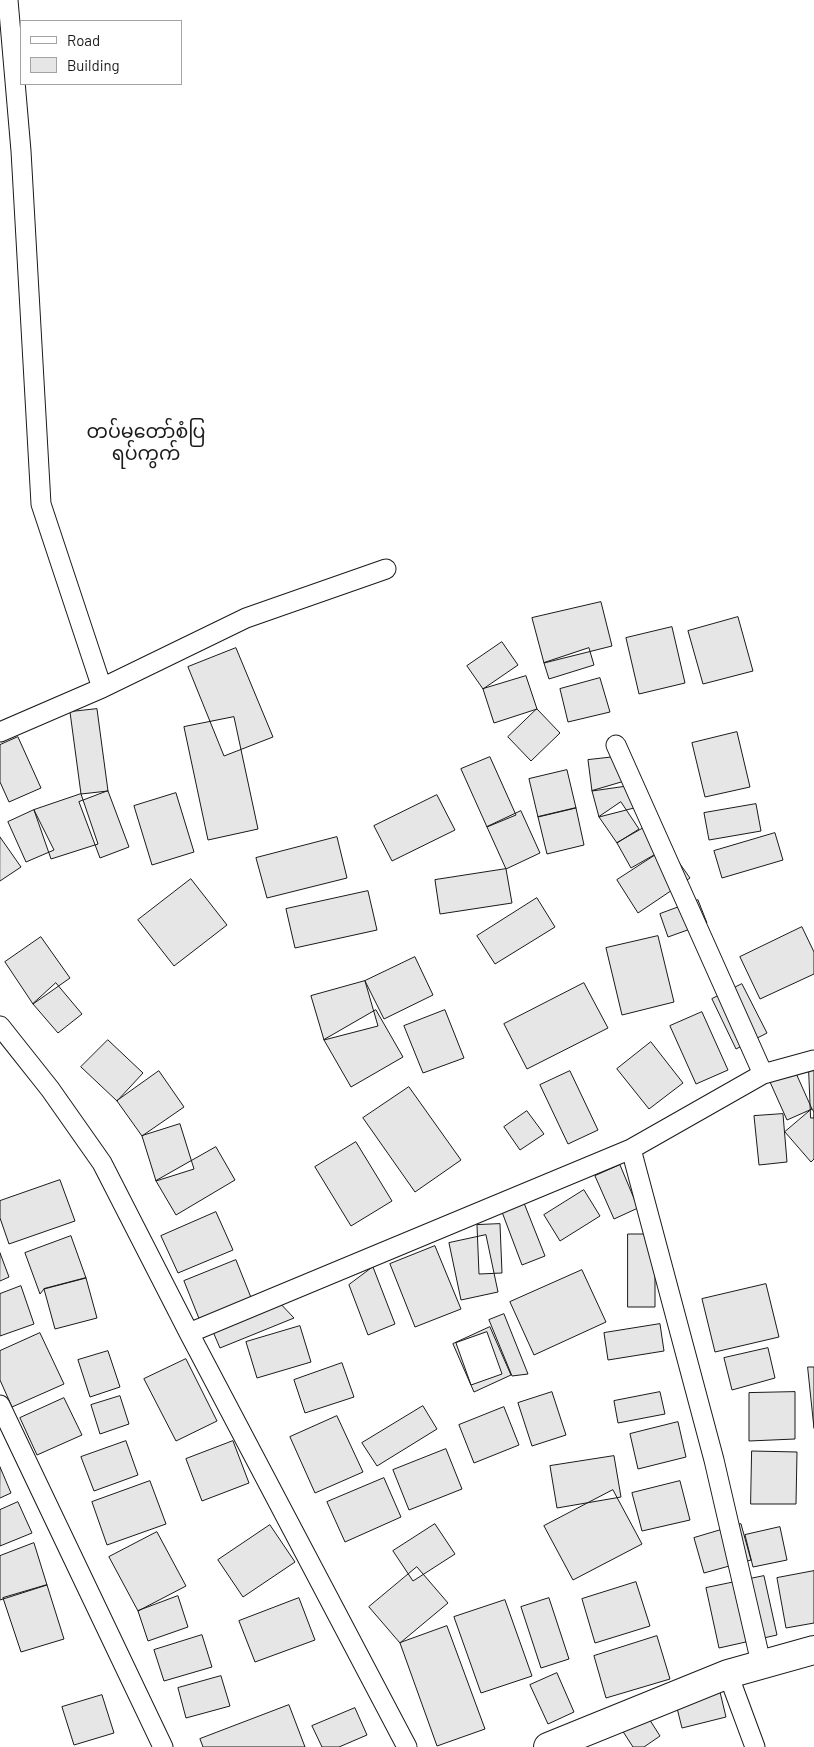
<!DOCTYPE html>
<html>
<head>
<meta charset="utf-8">
<style>
  body { margin:0 }
  #map { position:relative; width:814px; height:1747px; overflow:hidden; background:#fff; font-family:Barlow,sans-serif }
  canvas { display:block }
  .legend { position:absolute; left:20px; top:20px; width:162px; height:65px; box-sizing:border-box; background:#fff; border:1px solid #a3a3a3; margin:0; padding:6px 9px; list-style:none; font-size:15px; color:#1a1a1a }
  .legend li { display:flex; align-items:center; gap:10px; height:25px }
  .legend b { width:25px; border:1px solid #a3a3a3 }
</style>
</head>
<body>
<div id="map">
<canvas width="814" height="1747"></canvas>
<ul class="legend">
<li><b style="height:6px;background:#fff"></b>Road</li>
<li><b style="height:14px;background:#e6e6e6"></b>Building</li>
</ul>
</div>
<script>
const ctx = document.querySelector('canvas').getContext('2d');
ctx.lineJoin = 'round';
function fill(path, color) {
  ctx.fillStyle = color;
  ctx.fill(path, 'evenodd');
}
function trace(path, color, width, dash) {
  ctx.strokeStyle = color;
  ctx.lineWidth = width;
  ctx.lineCap = dash ? 'butt' : 'round';
  ctx.setLineDash(dash || []);
  ctx.stroke(path);
}
function write(font, color, halo, rows, align = 'center') {
  ctx.font = font + ' Barlow,"Noto Sans Myanmar",sans-serif';
  ctx.lineWidth = 4;
  ctx.setLineDash([]);
  ctx.textBaseline = 'middle';
  ctx.strokeStyle = halo;
  ctx.fillStyle = color;
  for (const [text, x, y, turn = 0] of rows) {
    ctx.save();
    ctx.translate(x, y);
    ctx.rotate((+turn || 0) * Math.PI / 180);
    ctx.textAlign = isNaN(turn) ? turn : align;
    if (halo) ctx.strokeText(text, 0, 0);
    ctx.fillText(text, 0, 0);
    ctx.restore();
  }
}
const building = new Path2D(`
  M 601,602 L 612,646 L 544,663 L 532,618 Z
  M 738,617 L 753,671 L 703,684 L 688,631 Z
  M 672,627 L 685,683 L 639,694 L 626,638 Z
  M 502,642 L 518,665 L 483,689 L 467,666 Z
  M 236,648 L 273,737 L 224,756 L 188,667 Z
  M 589,648 L 594,665 L 549,679 L 544,663 Z
  M 526,676 L 537,709 L 494,723 L 483,689 Z
  M 600,678 L 610,712 L 568,722 L 560,689 Z
  M 97,709 L 108,791 L 81,794 L 70,712 Z
  M 537,709 L 560,733 L 531,761 L 508,737 Z
  M 234,717 L 258,829 L 208,840 L 184,727 Z
  M 737,732 L 750,787 L 705,797 L 692,743 Z
  M 18,737 L 41,788 L 9,802 L 0,782 L 0,745 Z
  M 624,756 L 627,786 L 592,791 L 588,760 Z
  M 490,757 L 516,815 L 487,827 L 461,769 Z
  M 567,770 L 576,808 L 538,817 L 529,779 Z
  M 626,781 L 634,808 L 599,817 L 592,791 Z
  M 108,791 L 129,847 L 100,858 L 79,802 Z
  M 176,793 L 194,852 L 152,865 L 134,806 Z
  M 81,794 L 98,844 L 51,859 L 34,810 Z
  M 437,795 L 455,830 L 392,861 L 374,826 Z
  M 621,802 L 639,829 L 617,843 L 599,817 Z
  M 756,804 L 761,831 L 709,840 L 704,813 Z
  M 576,808 L 584,845 L 547,854 L 538,817 Z
  M 34,810 L 54,850 L 26,862 L 8,822 Z
  M 521,811 L 540,853 L 506,869 L 487,827 Z
  M 654,822 L 668,847 L 631,868 L 617,843 Z
  M 775,833 L 783,860 L 722,878 L 714,851 Z
  M 0,837 L 21,867 L 0,881 Z
  M 337,837 L 347,878 L 267,898 L 256,858 Z
  M 668,847 L 690,878 L 638,913 L 617,880 Z
  M 506,869 L 512,903 L 440,914 L 435,880 Z
  M 191,879 L 227,925 L 174,966 L 138,920 Z
  M 368,891 L 377,930 L 295,948 L 286,909 Z
  M 537,898 L 555,927 L 495,964 L 477,936 Z
  M 698,900 L 707,923 L 668,937 L 660,914 Z
  M 802,927 L 814,952 L 814,974 L 760,999 L 740,957 Z
  M 658,936 L 674,1002 L 622,1015 L 606,948 Z
  M 41,937 L 70,978 L 33,1004 L 5,962 Z
  M 415,957 L 433,995 L 384,1019 L 365,981 Z
  M 365,981 L 378,1026 L 324,1040 L 311,996 Z
  M 56,983 L 82,1014 L 58,1033 L 33,1004 Z
  M 584,983 L 608,1028 L 527,1069 L 504,1024 Z
  M 742,984 L 767,1033 L 736,1049 L 712,999 Z
  M 376,1010 L 403,1057 L 351,1087 L 324,1040 Z
  M 445,1010 L 464,1058 L 423,1073 L 404,1026 Z
  M 702,1012 L 728,1070 L 696,1084 L 670,1026 Z
  M 108,1040 L 143,1073 L 117,1101 L 81,1067 Z
  M 651,1042 L 683,1083 L 649,1109 L 617,1069 Z
  M 809,1070 L 814,1070 L 814,1118 L 811,1118 Z
  M 159,1071 L 184,1107 L 142,1136 L 117,1101 Z
  M 570,1071 L 598,1130 L 568,1144 L 540,1085 Z
  M 795,1071 L 812,1109 L 787,1120 L 770,1082 Z
  M 409,1087 L 461,1160 L 415,1192 L 363,1118 Z
  M 812,1109 L 814,1112 L 814,1159 L 811,1162 L 785,1132 Z
  M 527,1111 L 544,1134 L 520,1150 L 504,1127 Z
  M 783,1114 L 787,1162 L 759,1165 L 754,1116 Z
  M 180,1124 L 194,1169 L 156,1181 L 142,1136 Z
  M 356,1142 L 392,1201 L 351,1226 L 315,1167 Z
  M 216,1147 L 235,1180 L 176,1215 L 156,1181 Z
  M 620,1165 L 638,1208 L 614,1219 L 595,1176 Z
  M 60,1180 L 75,1221 L 9,1244 L 0,1218 L 0,1201 Z
  M 584,1190 L 600,1216 L 560,1241 L 544,1215 Z
  M 524,1203 L 545,1256 L 522,1265 L 502,1212 Z
  M 216,1212 L 233,1250 L 178,1273 L 161,1236 Z
  M 500,1224 L 502,1273 L 479,1274 L 477,1225 Z
  M 628,1234 L 655,1234 L 655,1307 L 628,1307 Z
  M 486,1235 L 498,1292 L 461,1300 L 449,1243 Z
  M 71,1236 L 86,1278 L 44,1289 L 40,1294 L 25,1253 Z
  M 435,1246 L 461,1309 L 415,1327 L 390,1264 Z
  M 0,1253 L 9,1277 L 0,1281 Z
  M 236,1260 L 252,1300 L 200,1321 L 184,1281 Z
  M 373,1267 L 395,1324 L 368,1335 L 349,1285 Z
  M 582,1270 L 606,1322 L 534,1355 L 510,1302 Z
  M 86,1278 L 97,1318 L 55,1329 L 44,1289 Z
  M 766,1284 L 779,1337 L 715,1352 L 702,1299 Z
  M 21,1286 L 34,1324 L 0,1336 L 0,1294 Z
  M 277,1300 L 294,1318 L 220,1348 L 211,1327 Z
  M 504,1314 L 528,1374 L 512,1376 L 489,1320 Z
  M 660,1324 L 664,1351 L 608,1360 L 604,1333 Z
  M 300,1326 L 311,1362 L 257,1378 L 246,1342 Z
  M 490,1327 L 511,1375 L 474,1392 L 453,1344 Z
  M 487,1332 L 502,1374 L 471,1385 L 456,1343 Z
  M 40,1333 L 64,1384 L 12,1407 L 0,1380 L 0,1351 Z
  M 768,1348 L 775,1378 L 732,1390 L 724,1358 Z
  M 108,1351 L 120,1387 L 90,1397 L 78,1360 Z
  M 186,1359 L 217,1421 L 176,1441 L 144,1379 Z
  M 342,1363 L 354,1397 L 305,1413 L 294,1380 Z
  M 808,1367 L 814,1367 L 814,1428 Z
  M 552,1392 L 566,1435 L 532,1446 L 518,1403 Z
  M 660,1392 L 665,1414 L 618,1423 L 614,1401 Z
  M 795,1392 L 795,1439 L 749,1441 L 749,1393 Z
  M 120,1396 L 129,1424 L 100,1434 L 91,1405 Z
  M 64,1398 L 82,1435 L 37,1455 L 20,1418 Z
  M 423,1406 L 437,1429 L 377,1466 L 362,1443 Z
  M 504,1407 L 519,1445 L 474,1463 L 459,1425 Z
  M 337,1416 L 363,1472 L 315,1493 L 290,1437 Z
  M 678,1422 L 686,1457 L 638,1469 L 630,1434 Z
  M 126,1441 L 138,1475 L 94,1491 L 81,1457 Z
  M 233,1441 L 249,1483 L 202,1501 L 186,1459 Z
  M 446,1449 L 462,1489 L 409,1510 L 393,1470 Z
  M 752,1451 L 797,1452 L 796,1504 L 751,1504 Z
  M 614,1456 L 621,1497 L 557,1508 L 550,1466 Z
  M 0,1467 L 11,1493 L 0,1498 Z
  M 384,1478 L 401,1517 L 345,1542 L 327,1502 Z
  M 150,1481 L 166,1524 L 107,1545 L 92,1502 Z
  M 680,1481 L 690,1520 L 642,1531 L 632,1493 Z
  M 613,1490 L 642,1544 L 573,1580 L 544,1526 Z
  M 18,1502 L 32,1533 L 0,1546 L 0,1510 Z
  M 435,1524 L 455,1554 L 413,1581 L 393,1551 Z
  M 741,1524 L 751,1560 L 704,1573 L 694,1538 Z
  M 270,1525 L 295,1562 L 243,1597 L 218,1560 Z
  M 780,1527 L 787,1560 L 753,1567 L 745,1535 Z
  M 157,1532 L 186,1586 L 138,1611 L 109,1557 Z
  M 34,1543 L 47,1585 L 0,1600 L 0,1556 Z
  M 417,1567 L 448,1603 L 400,1643 L 369,1607 Z
  M 814,1571 L 814,1623 L 786,1628 L 777,1578 Z
  M 764,1576 L 777,1635 L 719,1648 L 706,1588 Z
  M 636,1582 L 650,1626 L 595,1643 L 582,1599 Z
  M 47,1585 L 64,1639 L 21,1652 L 3,1598 Z
  M 178,1596 L 188,1627 L 148,1641 L 138,1611 Z
  M 299,1598 L 315,1640 L 255,1662 L 239,1621 Z
  M 549,1598 L 569,1659 L 541,1668 L 521,1607 Z
  M 505,1600 L 532,1676 L 481,1693 L 454,1617 Z
  M 447,1626 L 485,1729 L 437,1746 L 400,1643 Z
  M 202,1635 L 212,1667 L 164,1681 L 154,1650 Z
  M 657,1636 L 670,1679 L 606,1698 L 594,1656 Z
  M 557,1673 L 574,1712 L 548,1724 L 530,1685 Z
  M 221,1676 L 230,1706 L 186,1718 L 178,1688 Z
  M 720,1692 L 726,1717 L 682,1728 L 676,1704 Z
  M 102,1695 L 114,1733 L 74,1745 L 62,1707 Z
  M 289,1705 L 305,1747 L 203,1747 L 200,1739 Z
  M 355,1708 L 367,1735 L 339,1747 L 322,1747 L 312,1726 Z
  M 646,1714 L 660,1736 L 644,1747 L 633,1747 L 622,1730 Z`);
fill(building, '#e6e6e6');
trace(building, '#1a1a1a', 1);
const lane = new Path2D(`
  M 8,0 L 21,151 L 41,504 L 102,688
  M 0,732 L 102,688 L 246,618 L 386,569
  M 616,745 L 763,1074
  M 0,1026 L 50,1089 L 102,1163 L 189,1333 L 407,1747
  M 631,1149 L 714,1460 L 761,1663
  M 189,1333 L 631,1149 L 763,1074 L 814,1060
  M 0,1405 L 163,1747
  M 728,1674 L 755,1747`);
const street = new Path2D(`
  M 548,1747 L 728,1674 L 814,1650`);
trace(lane, '#1a1a1a', 21);
trace(street, '#1a1a1a', 30);
trace(lane, '#fff', 19);
trace(street, '#fff', 28);
write('19px', '#1a1a1a', '#fff', [
  ["တပ်မတော်စံပြ",146,432],
  ["ရပ်ကွက်",146,454]
]);
</script>
</body>
</html>
